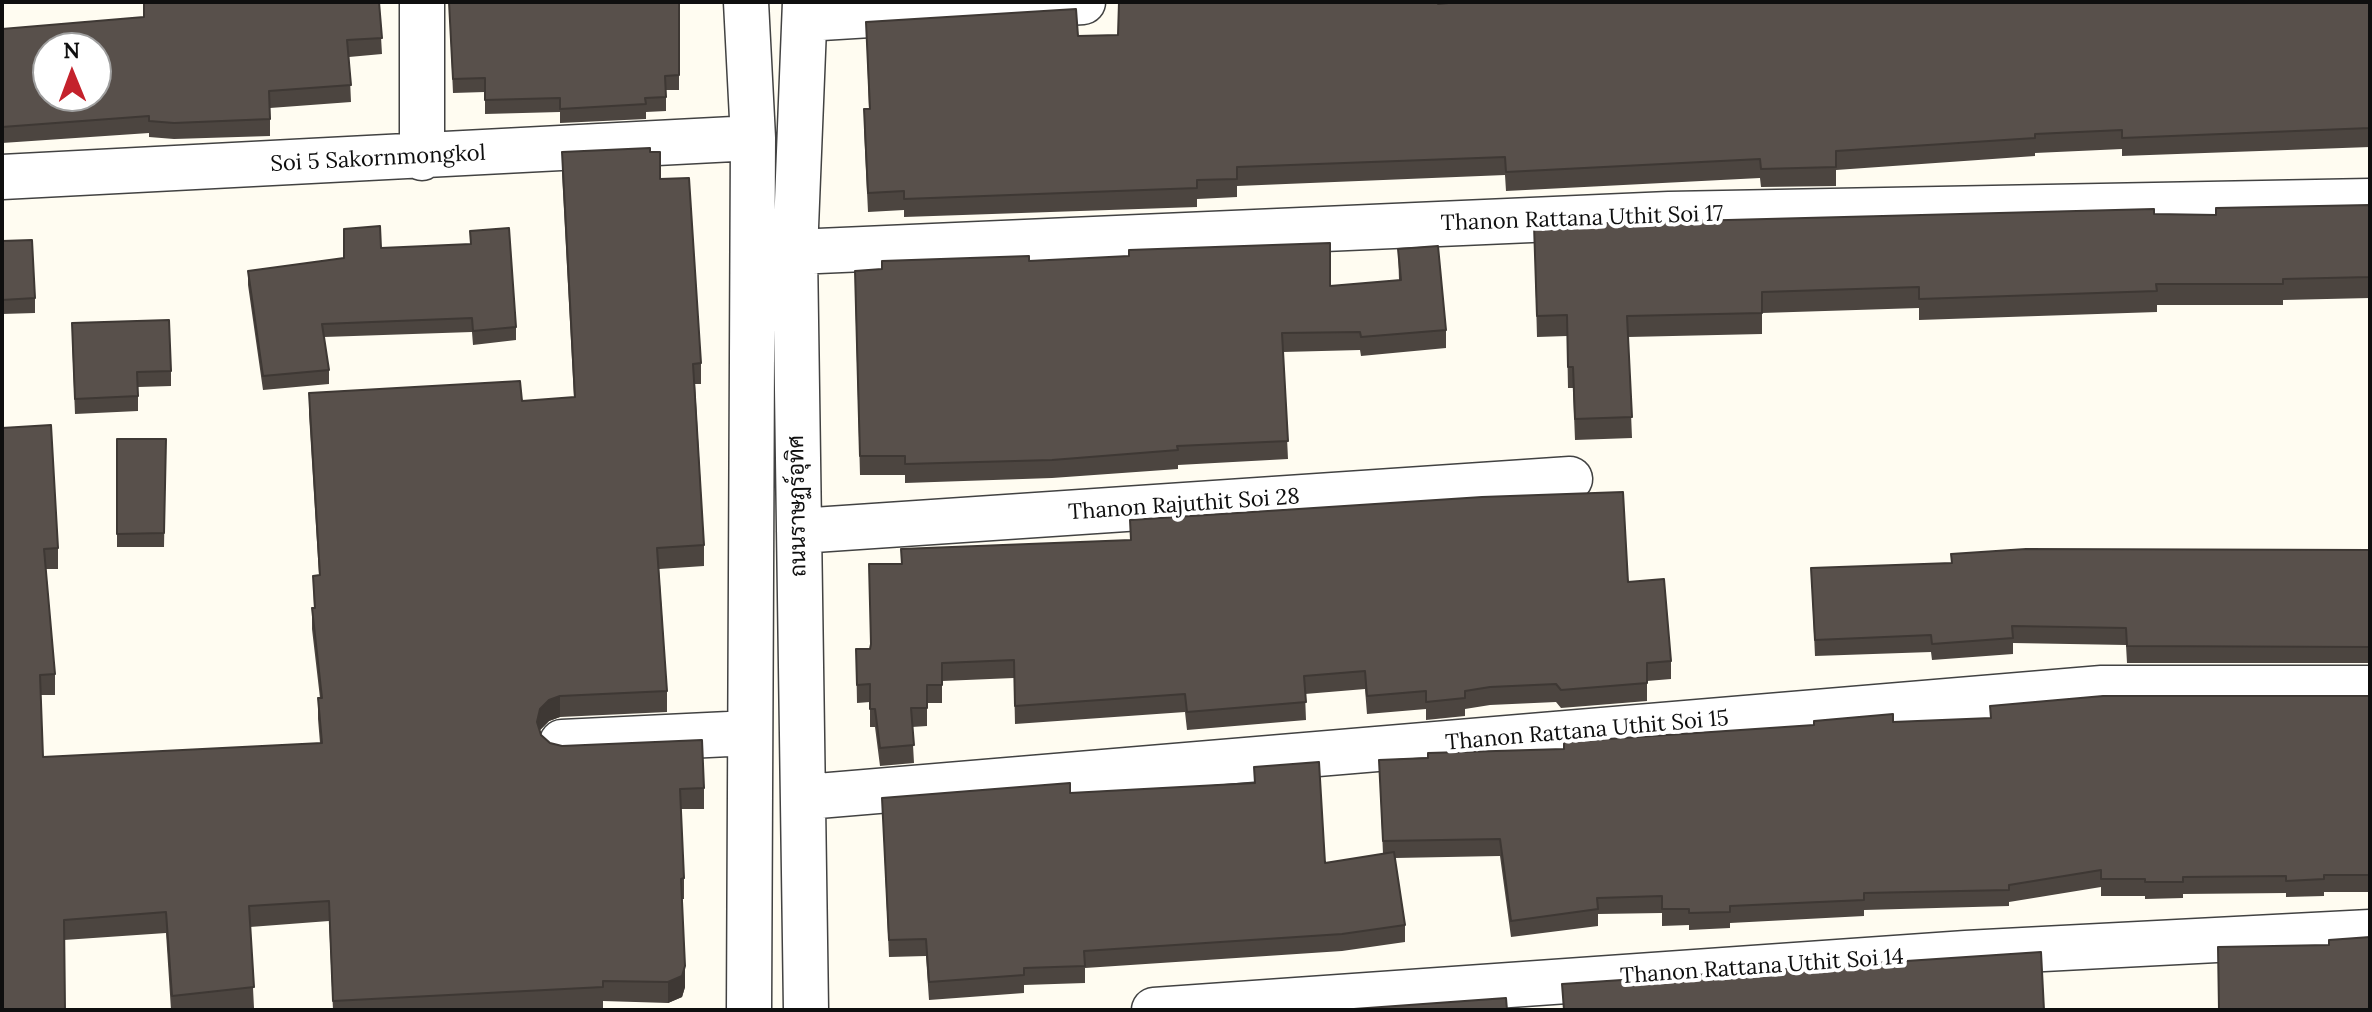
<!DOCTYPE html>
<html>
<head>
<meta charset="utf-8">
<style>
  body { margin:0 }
  #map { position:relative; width:2372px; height:1012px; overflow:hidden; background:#fffcf1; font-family:Lora,serif }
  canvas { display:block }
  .frame { position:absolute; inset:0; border:4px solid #0f0f0f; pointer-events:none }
  .north { position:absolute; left:32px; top:32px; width:80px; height:80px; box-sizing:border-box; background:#fff; border:2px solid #9f9f9f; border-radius:50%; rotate:359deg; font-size:22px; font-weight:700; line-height:32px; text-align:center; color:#0f0f0f }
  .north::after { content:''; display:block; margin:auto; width:28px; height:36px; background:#c4222c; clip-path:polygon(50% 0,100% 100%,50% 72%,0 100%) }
</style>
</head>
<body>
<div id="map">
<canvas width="2372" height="1012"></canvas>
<div class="frame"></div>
<div class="north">N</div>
</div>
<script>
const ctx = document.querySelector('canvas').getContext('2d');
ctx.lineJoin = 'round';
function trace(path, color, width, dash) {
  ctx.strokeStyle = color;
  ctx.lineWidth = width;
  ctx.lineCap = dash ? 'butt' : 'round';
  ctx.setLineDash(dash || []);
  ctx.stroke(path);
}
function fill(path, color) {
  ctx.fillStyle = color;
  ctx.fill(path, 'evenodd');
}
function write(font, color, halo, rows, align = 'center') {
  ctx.font = font + ' Lora,Sarabun,serif';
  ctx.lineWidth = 8;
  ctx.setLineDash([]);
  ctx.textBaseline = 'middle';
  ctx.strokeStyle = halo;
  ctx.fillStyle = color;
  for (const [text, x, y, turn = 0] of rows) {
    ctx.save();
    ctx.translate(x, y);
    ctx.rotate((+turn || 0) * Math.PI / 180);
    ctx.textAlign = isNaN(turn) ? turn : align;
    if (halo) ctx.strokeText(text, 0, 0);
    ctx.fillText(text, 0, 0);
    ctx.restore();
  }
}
const minor = new Path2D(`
  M 422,2 L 422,158
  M 746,2 L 753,138 L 749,1010
  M 805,2 L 795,252 L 806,1010
  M 805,19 L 1083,2
  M 2,177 L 753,138
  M 795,252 L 1669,214 L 2370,201
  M 799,531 L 1570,479
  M 562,742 L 750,733
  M 806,797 L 2102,688 L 2370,688
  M 1154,1010 L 1966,953 L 2370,932`);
trace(minor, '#424242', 47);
trace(minor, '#fff', 44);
fill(new Path2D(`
  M 143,2 L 379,2 L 382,54 L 349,57 L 351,102 L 270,108 L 270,136 L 174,139 L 149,137 L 149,133 L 2,143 L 2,29 L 143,17 Z
  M 449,2 L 679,2 L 679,90 L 666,90 L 666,111 L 646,112 L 646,119 L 560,123 L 560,112 L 485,114 L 485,92 L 453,93 Z
  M 2370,2 L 2370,147 L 2122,156 L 2122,149 L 2035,153 L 2035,156 L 1836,170 L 1836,186 L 1761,187 L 1760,178 L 1506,191 L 1505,175 L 1237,186 L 1237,197 L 1197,199 L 1197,207 L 904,217 L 904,210 L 868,212 L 864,128 L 864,109 L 869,109 L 866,22 L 1078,36 L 1118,35 L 1438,4 Z
  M 562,152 L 650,152 L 660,179 L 701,363 L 701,384 L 695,384 L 704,545 L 704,566 L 659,569 L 667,691 L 667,712 L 560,717 L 549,721 L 540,730 L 541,735 L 550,743 L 704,788 L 704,809 L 681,809 L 684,878 L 684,899 L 682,899 L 685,987 L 682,997 L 668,1003 L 603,1001 L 603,1008 L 567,1010 L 333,1010 L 329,921 L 250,927 L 254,1008 L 234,1010 L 171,1010 L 166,933 L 64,940 L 2,428 L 58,548 L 58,569 L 46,569 L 55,674 L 55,695 L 41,695 L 43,757 L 320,743 L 318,719 L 318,698 L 320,698 L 312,629 L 312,608 L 314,608 L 313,576 L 319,575 L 309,414 L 309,393 L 522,401 L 574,398 L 562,173 Z
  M 2370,205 L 2370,298 L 2283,300 L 2283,305 L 2157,305 L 2157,312 L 1919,320 L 1919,308 L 1762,313 L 1762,334 L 1628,337 L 1632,438 L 1575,440 L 1573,388 L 1568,388 L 1567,336 L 1537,337 L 1534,225 L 2154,214 L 2216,215 Z
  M 470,231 L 516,327 L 516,340 L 473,345 L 472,332 L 324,337 L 329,370 L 329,384 L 263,390 L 248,285 L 248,271 L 344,258 L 381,248 L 470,244 Z
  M 2,241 L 35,298 L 35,313 L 2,314 Z
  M 1398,249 L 1446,330 L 1446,348 L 1361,356 L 1360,350 L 1283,352 L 1288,459 L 1178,465 L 1178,469 L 1052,478 L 905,483 L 905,475 L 860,475 L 855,289 L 1029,261 L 1330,286 L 1399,280 Z
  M 72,338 L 171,371 L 171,386 L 138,387 L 138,411 L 75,414 Z
  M 117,439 L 166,439 L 164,547 L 117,547 Z
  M 1130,520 L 1628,582 L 1671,661 L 1671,679 L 1647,681 L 1647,701 L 1561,708 L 1556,702 L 1490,705 L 1465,709 L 1465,716 L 1426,720 L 1426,709 L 1367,714 L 1365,689 L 1305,694 L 1306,720 L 1187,730 L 1185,712 L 1015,724 L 1014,678 L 942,681 L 942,703 L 927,703 L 927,726 L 912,727 L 914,763 L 880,766 L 875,727 L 870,727 L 870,702 L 857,703 L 856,649 L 870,649 L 1130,540 Z
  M 2370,550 L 2370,663 L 2127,663 L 2126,645 L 2013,643 L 2013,654 L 1932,660 L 1931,652 L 1815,656 L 1811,568 Z
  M 2370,696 L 2370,892 L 2324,892 L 2324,896 L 2286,897 L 2286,893 L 2183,894 L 2183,898 L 2145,899 L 2145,896 L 2101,896 L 2101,887 L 2009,902 L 2009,906 L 1864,910 L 1864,916 L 1730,923 L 1730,928 L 1689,930 L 1689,925 L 1662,926 L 1662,913 L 1598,914 L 1598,926 L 1511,937 L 1500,856 L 1395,858 L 1405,925 L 1405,942 L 1342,951 L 1085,968 L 1085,983 L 1024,985 L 1024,993 L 929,1000 L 926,956 L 889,957 L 882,798 L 1070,793 L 1254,783 L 1254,767 L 1325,863 L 1383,854 L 1379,760 L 1564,749 L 1893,722 L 1990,718 Z`), '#4c4540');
fill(new Path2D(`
  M 560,696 L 560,717 L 549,721 L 540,730 L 537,722 L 540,709 L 549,700 Z
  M 685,966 L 685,987 L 682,997 L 668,1003 L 668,982 Z`), '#3e3834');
const building = new Path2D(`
  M 144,2 L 379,2 L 382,38 L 347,40 L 351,85 L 269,91 L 270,119 L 174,123 L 149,121 L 149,116 L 2,127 L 2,29 L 144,17 ZM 48,48 L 96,48 L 96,96 L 48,96 Z
  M 449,2 L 679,2 L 679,75 L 665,76 L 666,97 L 645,98 L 646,104 L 560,109 L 560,98 L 485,100 L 485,78 L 453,79 Z
  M 1119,2 L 1438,2 L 1438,4 L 1459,2 L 2370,2 L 2370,128 L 2122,138 L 2122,130 L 2035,134 L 2035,138 L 1836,151 L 1836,167 L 1761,169 L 1760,159 L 1506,172 L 1505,157 L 1237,167 L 1237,179 L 1197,180 L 1197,188 L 904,199 L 904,191 L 868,193 L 864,109 L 870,109 L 866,22 L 1076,9 L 1078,36 L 1118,35 Z
  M 650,148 L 650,152 L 660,152 L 660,179 L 689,178 L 701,363 L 693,364 L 704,545 L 657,548 L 667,691 L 560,696 L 549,700 L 540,709 L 537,722 L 541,735 L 550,743 L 562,746 L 702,740 L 704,788 L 680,789 L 684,878 L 681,879 L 685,966 L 682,976 L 668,982 L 603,981 L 603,987 L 333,1001 L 329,901 L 249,906 L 254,987 L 172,996 L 166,912 L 64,920 L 65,1010 L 2,1010 L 2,428 L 51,425 L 58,548 L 44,549 L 55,674 L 40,675 L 43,757 L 322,743 L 318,698 L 322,698 L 312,608 L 315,608 L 313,576 L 320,575 L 309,393 L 520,381 L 522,401 L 575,397 L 562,152 Z
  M 2370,205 L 2370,277 L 2283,279 L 2283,284 L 2156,284 L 2157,291 L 1919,299 L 1919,287 L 1762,292 L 1762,313 L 1627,316 L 1632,417 L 1575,419 L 1573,367 L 1568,367 L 1567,315 L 1537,316 L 1534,225 L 2154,209 L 2154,214 L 2216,215 L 2216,208 Z
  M 380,226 L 381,248 L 471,244 L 470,231 L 509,228 L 516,327 L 473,331 L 472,318 L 322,324 L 329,370 L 263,376 L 248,271 L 344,258 L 344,229 Z
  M 32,240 L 35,298 L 2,300 L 2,241 Z
  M 1330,243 L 1330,286 L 1401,280 L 1398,249 L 1438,246 L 1446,330 L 1361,337 L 1360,332 L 1282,333 L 1288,441 L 1177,446 L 1178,450 L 1052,460 L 905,464 L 905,456 L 860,456 L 855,271 L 882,269 L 882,261 L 1029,256 L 1029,261 L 1129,256 L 1129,250 Z
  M 169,320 L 171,371 L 137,372 L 138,396 L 75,399 L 72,323 Z
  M 117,439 L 166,439 L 164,533 L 117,534 Z
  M 1623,492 L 1628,582 L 1664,579 L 1671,661 L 1647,663 L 1647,683 L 1561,690 L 1556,684 L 1490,687 L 1465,691 L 1465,698 L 1426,702 L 1426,691 L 1367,696 L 1365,671 L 1304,676 L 1306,702 L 1187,712 L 1185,694 L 1015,706 L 1014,660 L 942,663 L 942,685 L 927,685 L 927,708 L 911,708 L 914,745 L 880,748 L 875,709 L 870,709 L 870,684 L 857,685 L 856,649 L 870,649 L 871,644 L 869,564 L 902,564 L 901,549 L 1131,540 L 1130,520 L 1482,497 Z
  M 2026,549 L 2370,550 L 2370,647 L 2127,646 L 2126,628 L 2012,626 L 2013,638 L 1932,644 L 1931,635 L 1815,640 L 1811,568 L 1952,563 L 1951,554 Z
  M 2103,696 L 2370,696 L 2370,875 L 2324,875 L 2324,879 L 2286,881 L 2286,876 L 2183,877 L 2183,882 L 2145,882 L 2145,879 L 2101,879 L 2101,870 L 2009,885 L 2009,890 L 1864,893 L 1864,900 L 1730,906 L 1730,912 L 1689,913 L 1689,909 L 1662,909 L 1662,896 L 1597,898 L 1598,909 L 1511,921 L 1500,839 L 1383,841 L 1379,760 L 1428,758 L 1428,753 L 1564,749 L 1564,742 L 1814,725 L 1814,721 L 1893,714 L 1893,722 L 1991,718 L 1990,706 Z
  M 1319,762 L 1325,863 L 1394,852 L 1405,925 L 1342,934 L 1084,951 L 1085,966 L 1024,968 L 1024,975 L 929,982 L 926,939 L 889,940 L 882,798 L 1070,783 L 1070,793 L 1255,783 L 1254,767 Z
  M 2370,937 L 2370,1010 L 2219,1010 L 2218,947 L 2329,945 L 2329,940 Z
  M 2041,952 L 2044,1010 L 1564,1010 L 1562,984 Z
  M 1506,998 L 1507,1010 L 1340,1010 Z`);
fill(building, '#58504b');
trace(building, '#3e3834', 2);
write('22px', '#0f0f0f', '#fff', [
  ["Soi 5 Sakornmongkol",378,159,-3],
  ["Thanon Rattana Uthit Soi 17",1582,219,-2],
  ["Thanon Rajuthit Soi 28",1184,505,-4],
  ["ถนนราษฏร์อุทิศ",798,506,-91],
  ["Thanon Rattana Uthit Soi 15",1587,731,-5],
  ["Thanon Rattana Uthit Soi 14",1762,967,-4]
]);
</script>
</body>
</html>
